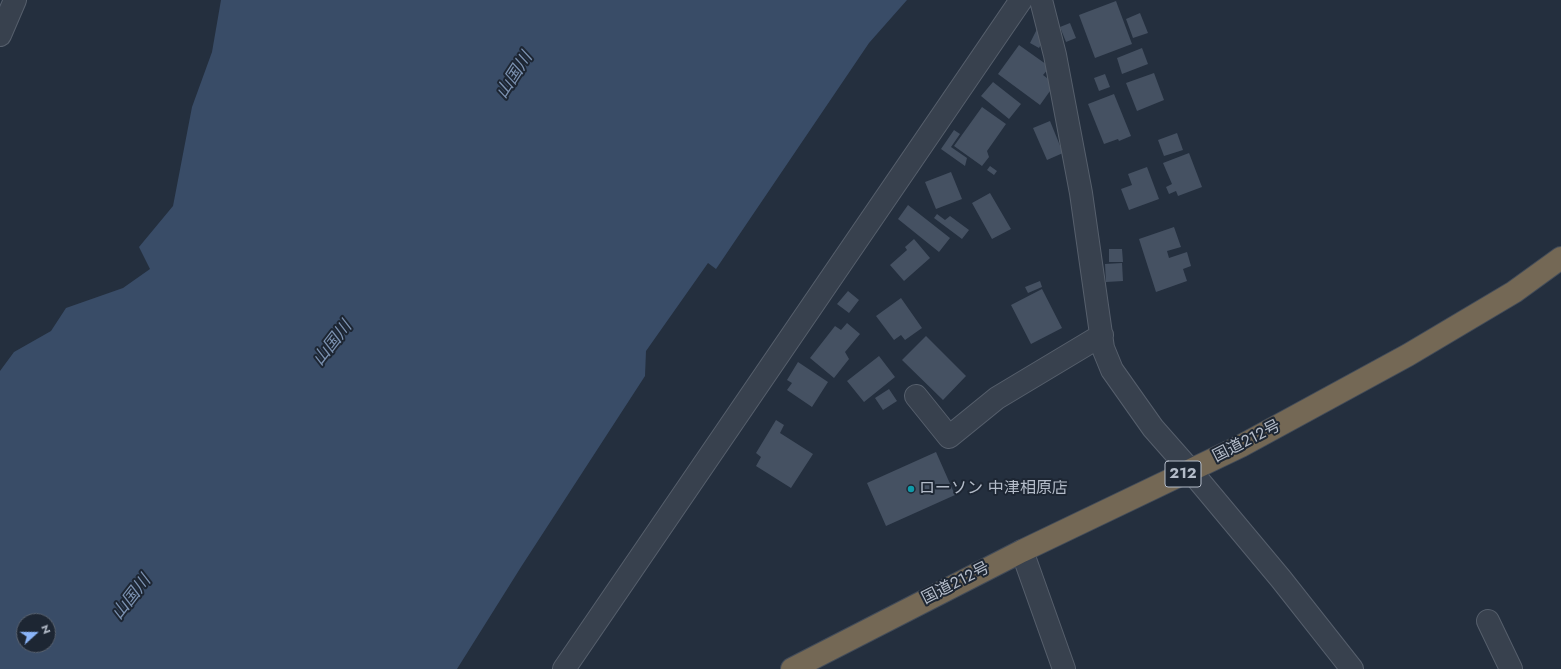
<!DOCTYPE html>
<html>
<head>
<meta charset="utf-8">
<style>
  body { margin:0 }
  #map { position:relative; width:1561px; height:669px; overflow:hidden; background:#242f3e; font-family:Jost,sans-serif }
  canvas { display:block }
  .north { position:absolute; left:16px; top:613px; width:40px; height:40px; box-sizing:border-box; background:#1d2633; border:1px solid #59626f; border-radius:50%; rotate:69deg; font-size:11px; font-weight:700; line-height:16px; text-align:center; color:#b4bcc9 }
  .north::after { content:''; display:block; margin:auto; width:14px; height:18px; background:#8ab4f8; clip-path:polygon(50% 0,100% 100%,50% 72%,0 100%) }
</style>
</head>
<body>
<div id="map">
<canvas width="1561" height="669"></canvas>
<div class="north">N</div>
</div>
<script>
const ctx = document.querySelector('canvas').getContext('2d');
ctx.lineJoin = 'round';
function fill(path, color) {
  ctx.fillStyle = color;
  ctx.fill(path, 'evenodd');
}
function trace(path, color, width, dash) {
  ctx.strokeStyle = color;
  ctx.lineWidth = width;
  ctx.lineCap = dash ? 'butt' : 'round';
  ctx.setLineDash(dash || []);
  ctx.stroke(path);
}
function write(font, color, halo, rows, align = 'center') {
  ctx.font = font + ' Jost,"Noto Sans JP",sans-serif';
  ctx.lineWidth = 4;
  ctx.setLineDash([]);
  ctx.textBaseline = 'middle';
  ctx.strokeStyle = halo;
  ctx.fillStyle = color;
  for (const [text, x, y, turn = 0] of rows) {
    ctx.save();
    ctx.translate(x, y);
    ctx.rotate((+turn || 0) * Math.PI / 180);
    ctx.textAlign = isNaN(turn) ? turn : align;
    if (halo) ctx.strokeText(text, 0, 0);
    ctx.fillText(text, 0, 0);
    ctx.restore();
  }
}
fill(new Path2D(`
  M 221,0 L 907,0 L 869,43 L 716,269 L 708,263 L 646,351 L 645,376 L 521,567 L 457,669 L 0,669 L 0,371 L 14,352 L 51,331 L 66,308 L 123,288 L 150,269 L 139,247 L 173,206 L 192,107 L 212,52 ZM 24,621 L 48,621 L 48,645 L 24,645 Z`), '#394c67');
fill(new Path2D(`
  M 1116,1 L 1132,44 L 1095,58 L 1079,15 Z
  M 1140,13 L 1148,33 L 1133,38 L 1126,19 Z
  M 1070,23 L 1076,38 L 1066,42 L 1060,27 Z
  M 1037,29 L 1047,34 L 1039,48 L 1030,43 Z
  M 1019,45 L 1050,67 L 1043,75 L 1055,84 L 1040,105 L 998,74 Z
  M 1142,48 L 1148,64 L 1122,74 L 1117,58 Z
  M 1154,73 L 1164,100 L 1137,111 L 1126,83 Z
  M 1105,74 L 1110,87 L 1099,91 L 1094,78 Z
  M 993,82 L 1021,104 L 1009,119 L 981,96 Z
  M 1114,94 L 1131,136 L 1119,141 L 1118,139 L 1104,144 L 1088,104 Z
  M 982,107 L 1006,124 L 987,151 L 989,157 L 982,166 L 954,146 Z
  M 1050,121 L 1063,153 L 1047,160 L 1033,128 Z
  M 954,130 L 960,134 L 951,147 L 967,158 L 965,166 L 941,149 Z
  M 1177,133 L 1183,150 L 1164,156 L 1158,140 Z
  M 1189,153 L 1202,187 L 1178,196 L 1176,191 L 1169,194 L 1166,187 L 1172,184 L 1163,163 Z
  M 990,166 L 997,171 L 994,175 L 987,170 Z
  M 1147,167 L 1159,199 L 1129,210 L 1121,189 L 1132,185 L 1128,174 Z
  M 951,172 L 962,199 L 936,209 L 925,182 Z
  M 990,193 L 1011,229 L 992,239 L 972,203 Z
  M 908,205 L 950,238 L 939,252 L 898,219 Z
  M 937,214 L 945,220 L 950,216 L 969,230 L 962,239 L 934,218 Z
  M 1174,227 L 1181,247 L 1167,251 L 1169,258 L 1187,252 L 1191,266 L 1183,269 L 1187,281 L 1156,292 L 1139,239 Z
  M 914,239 L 930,258 L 904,281 L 890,265 L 907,250 L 905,247 Z
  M 1109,249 L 1122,249 L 1123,262 L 1109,262 Z
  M 1122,263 L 1123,281 L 1106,282 L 1105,264 Z
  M 1040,281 L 1042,287 L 1028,293 L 1025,287 Z
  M 1042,289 L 1062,328 L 1031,344 L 1011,305 Z
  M 848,291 L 859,300 L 849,313 L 837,304 Z
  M 901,298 L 922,328 L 905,340 L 901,335 L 894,340 L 876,316 Z
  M 847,323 L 860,334 L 845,352 L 849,359 L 834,378 L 810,358 L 835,326 L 841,330 Z
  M 926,336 L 966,376 L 943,400 L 902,360 Z
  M 879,356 L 895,377 L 864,402 L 847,381 Z
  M 798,362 L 828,382 L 812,407 L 787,390 L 792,383 L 787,380 Z
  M 889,389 L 897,401 L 883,410 L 875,398 Z
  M 776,420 L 784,425 L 780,433 L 813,454 L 791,488 L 756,466 L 761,457 L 756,453 Z
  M 936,452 L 955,495 L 886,526 L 867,483 Z`), '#455162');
const minor = new Path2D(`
  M 1041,0 L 1055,55 L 1081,193 L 1103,348 L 1112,370 L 1153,428 L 1190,470 L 1281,579 L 1352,669
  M 0,35 L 15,0
  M 916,396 L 949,437 L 997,398 L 1102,335
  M 1022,551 L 1064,669
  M 1488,621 L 1511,669
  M 564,669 L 1021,0`);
const highway = new Path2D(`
  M 792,669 L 1022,551 L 1241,446 L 1408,355 L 1514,292 L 1561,258`);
trace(minor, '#565f6c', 24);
trace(highway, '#434c59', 24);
trace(minor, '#38414e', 22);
trace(highway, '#746855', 22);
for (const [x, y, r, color] of [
  [911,489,4,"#0f9aa8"]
]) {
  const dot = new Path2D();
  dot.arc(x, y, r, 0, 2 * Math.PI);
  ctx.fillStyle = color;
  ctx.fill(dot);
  trace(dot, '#1d2633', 1.5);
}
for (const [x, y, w] of [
  [1183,474,36]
]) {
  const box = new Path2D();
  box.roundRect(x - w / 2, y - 13, w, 26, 3);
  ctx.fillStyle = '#1d2633';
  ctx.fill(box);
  trace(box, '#b4bcc9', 1);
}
write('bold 15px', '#b4bcc9', null, [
  ["212",1183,474]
]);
write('16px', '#b4bcc9', '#1d2633', [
  ["国道212号",1247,442,-27],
  ["国道212号",956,584,-27]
]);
write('16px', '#b4bcc9', '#1d2633', [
  ["ローソン 中津相原店",919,489]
], 'left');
write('italic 17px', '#7c92b1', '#1d2633', [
  ["山国川",515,76,-57],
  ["山国川",333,344,-52],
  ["山国川",132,598,-52]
]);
</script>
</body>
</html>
